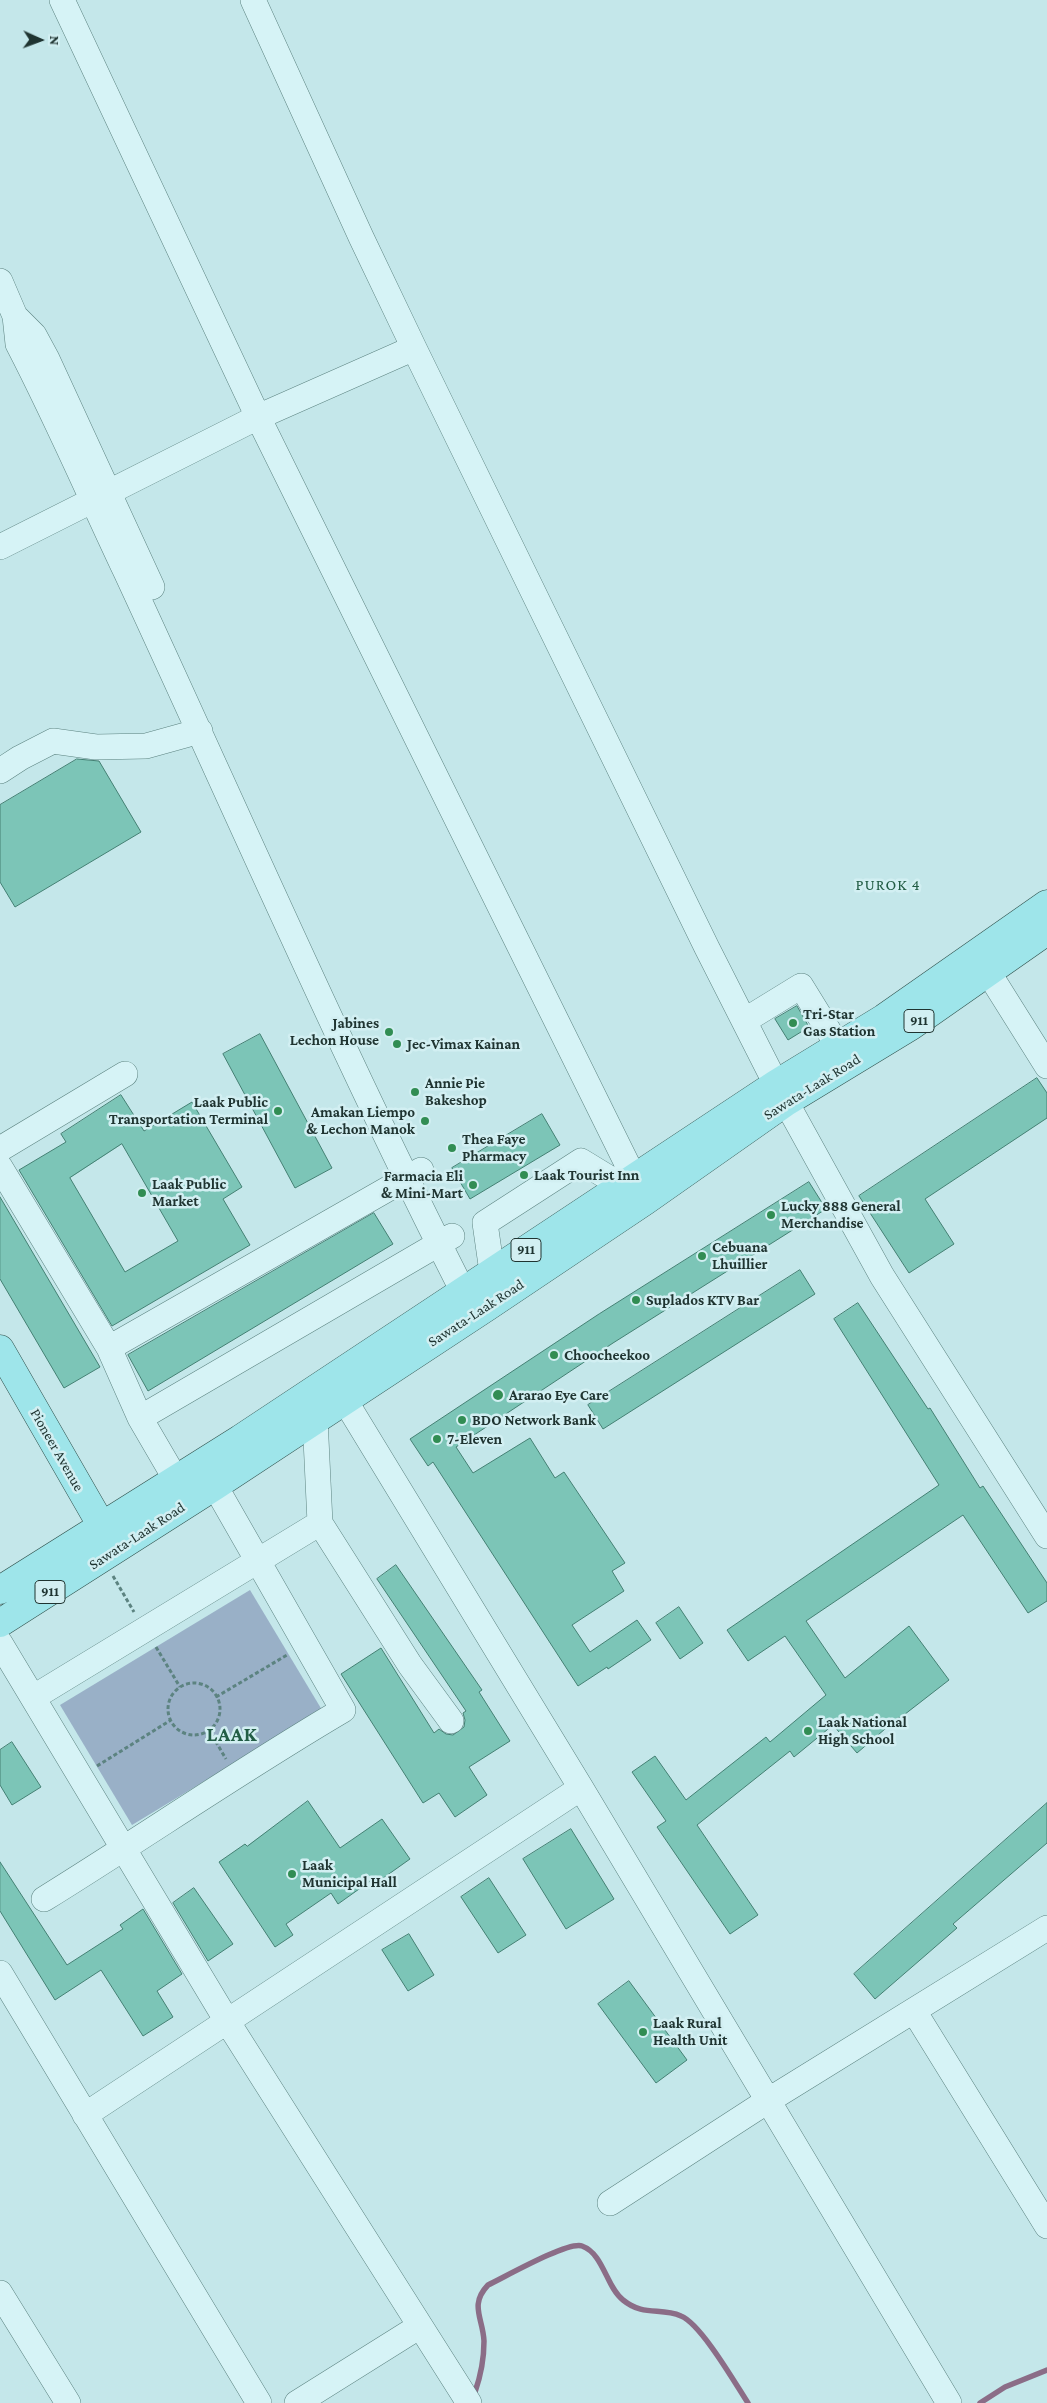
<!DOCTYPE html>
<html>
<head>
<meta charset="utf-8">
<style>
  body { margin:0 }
  #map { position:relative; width:1047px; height:2403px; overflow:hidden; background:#c4e7ea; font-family:"Crimson Pro",serif }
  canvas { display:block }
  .north { position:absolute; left:15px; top:15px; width:50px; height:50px; -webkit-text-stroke:4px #d2eff2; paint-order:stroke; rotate:92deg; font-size:14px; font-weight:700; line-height:20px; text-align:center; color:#1f3431 }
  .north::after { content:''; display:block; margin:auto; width:18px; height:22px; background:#1f3431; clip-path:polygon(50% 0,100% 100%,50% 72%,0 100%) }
</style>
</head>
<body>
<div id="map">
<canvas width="1047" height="2403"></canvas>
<div class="north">N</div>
</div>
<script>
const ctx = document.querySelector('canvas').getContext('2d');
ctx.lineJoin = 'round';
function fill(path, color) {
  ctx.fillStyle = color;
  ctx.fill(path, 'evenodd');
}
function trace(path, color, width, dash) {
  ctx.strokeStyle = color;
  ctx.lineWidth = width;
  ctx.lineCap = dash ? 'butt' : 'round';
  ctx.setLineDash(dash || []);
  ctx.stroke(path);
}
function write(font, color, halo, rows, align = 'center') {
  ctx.font = font + ' "Crimson Pro",serif';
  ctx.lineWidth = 5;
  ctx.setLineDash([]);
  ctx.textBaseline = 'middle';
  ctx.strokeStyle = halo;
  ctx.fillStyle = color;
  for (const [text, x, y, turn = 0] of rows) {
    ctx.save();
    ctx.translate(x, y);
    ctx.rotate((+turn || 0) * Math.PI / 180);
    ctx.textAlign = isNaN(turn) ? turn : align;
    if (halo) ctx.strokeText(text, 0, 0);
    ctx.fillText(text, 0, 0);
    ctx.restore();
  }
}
fill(new Path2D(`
  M 250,1590 L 322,1710 L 132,1825 L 60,1705 Z`), '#99b0c7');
trace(new Path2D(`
  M 475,2392 C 481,2375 484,2359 484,2341 C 483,2318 469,2305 488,2285 C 505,2277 568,2241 582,2246 C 604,2254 606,2287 623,2300 C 644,2317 660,2307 681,2316 C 701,2324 735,2383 748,2403
  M 980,2403 L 1005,2387 L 1047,2370`), '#8b6d87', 5.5);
const building = new Path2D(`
  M 77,759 L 99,761 L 141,832 L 15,907 L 0,882 L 0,805 Z
  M 797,1006 L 809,1027 L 788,1040 L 775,1019 Z
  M 260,1034 L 332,1168 L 295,1188 L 223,1054 Z
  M 1037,1078 L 1047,1093 L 1047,1118 L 925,1199 L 954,1244 L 909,1273 L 859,1196 Z
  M 121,1095 L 144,1131 L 192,1102 L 242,1187 L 223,1199 L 250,1245 L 112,1326 L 19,1170 L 66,1142 L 61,1134 ZM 122,1144 L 178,1241 L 125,1272 L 70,1178 Z
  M 542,1114 L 560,1145 L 470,1199 L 452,1168 Z
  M 809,1182 L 826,1209 L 613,1343 L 456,1447 L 473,1473 L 530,1438 L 555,1478 L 564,1472 L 625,1563 L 612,1571 L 624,1591 L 572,1625 L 590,1652 L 637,1620 L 651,1640 L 608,1669 L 607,1667 L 578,1686 L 433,1462 L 428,1466 L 410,1439 L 599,1314 Z
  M 0,1197 L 100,1367 L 64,1388 L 0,1279 Z
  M 374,1213 L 393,1244 L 148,1391 L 128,1355 Z
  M 800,1270 L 815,1294 L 603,1429 L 588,1405 Z
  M 858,1303 L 928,1409 L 930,1408 L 980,1488 L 983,1486 L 1047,1583 L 1047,1601 L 1028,1613 L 963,1515 L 806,1621 L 845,1678 L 909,1626 L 949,1680 L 900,1718 L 899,1717 L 857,1753 L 833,1725 L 794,1757 L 790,1751 L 697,1825 L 758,1915 L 730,1934 L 657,1827 L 666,1821 L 632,1772 L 655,1756 L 686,1800 L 766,1737 L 770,1742 L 826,1695 L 785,1636 L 748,1661 L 727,1630 L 939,1485 L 834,1319 Z
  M 396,1565 L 482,1690 L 479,1692 L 510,1741 L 469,1767 L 487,1795 L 455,1817 L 439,1793 L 423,1803 L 341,1674 L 381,1648 L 434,1733 L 439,1729 L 446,1734 L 453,1735 L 464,1727 L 465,1720 L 463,1713 L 466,1711 L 377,1579 Z
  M 679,1607 L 703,1643 L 680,1659 L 656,1623 Z
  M 12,1742 L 41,1787 L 12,1805 L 0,1785 L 0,1750 Z
  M 308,1801 L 340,1848 L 382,1819 L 410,1859 L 379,1881 L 376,1877 L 338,1904 L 331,1893 L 286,1924 L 293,1935 L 275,1947 L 219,1862 L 245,1844 L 247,1846 Z
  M 1047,1803 L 1047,1843 L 953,1924 L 957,1928 L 875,1999 L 854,1974 Z
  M 571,1829 L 614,1899 L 566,1929 L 523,1859 Z
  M 0,1862 L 67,1965 L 123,1929 L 120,1925 L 143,1909 L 182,1974 L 157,1991 L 173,2017 L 143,2036 L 101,1970 L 55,2000 L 0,1911 Z
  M 489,1878 L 526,1935 L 498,1953 L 461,1897 Z
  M 194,1888 L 233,1944 L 208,1961 L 173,1903 Z
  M 409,1934 L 434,1975 L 408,1991 L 382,1950 Z
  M 629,1981 L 687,2060 L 656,2083 L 598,2004 Z`);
fill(building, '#7cc5b7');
trace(building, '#448073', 1);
const minor = new Path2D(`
  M 62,0 L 258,417 L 643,1196
  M 253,0 L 361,237 L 414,348 L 707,948 L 776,1084 L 882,1276 L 1047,1536
  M 0,281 L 15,316 L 18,344 C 57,419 90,496 126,572 C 240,818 348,1068 472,1309
  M 15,316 L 34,335 L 47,359 L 152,587
  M 0,547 L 258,417 L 414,348
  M 0,771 L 20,758 L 53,741 L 96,747 L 146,746 L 200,731
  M 978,956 L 1047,1066
  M 744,1021 L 801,986 L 838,1046
  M 0,1149 L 125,1074
  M 0,1167 L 109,1348 L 140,1418 L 175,1478
  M 492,1272 L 485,1223 L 581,1161 L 622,1186
  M 109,1348 L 421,1170
  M 344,1399 L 581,1788 L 949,2403
  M 140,1418 L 452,1236
  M 315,1418 L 320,1523 L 410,1665 L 451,1721
  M 0,1643 L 227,2021 L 469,2403
  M 34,1697 L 320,1523
  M 44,1899 C 144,1837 241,1770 343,1710 L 215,1486
  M 0,1973 L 259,2403
  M 914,2011 L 1047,2226
  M 85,2115 L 581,1788
  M 610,2203 L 769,2100 L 1047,1928
  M 0,2293 L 68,2403
  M 297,2403 L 420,2326`);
const major = new Path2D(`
  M 0,1349 L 111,1542
  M 0,1590 L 240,1439 L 776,1084 L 884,1018 L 1047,904
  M 0,1623 L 215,1486 L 487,1307 L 645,1201 L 786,1102 L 911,1026 L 1047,931`);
trace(minor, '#5c8380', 26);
trace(major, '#30514c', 29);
trace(new Path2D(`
  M 113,1576 L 134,1612
  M 156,1647 L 180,1687
  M168 1709a26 26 0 1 1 52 0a26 26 0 1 1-52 0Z
  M 216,1697 L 287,1655
  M 209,1730 L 226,1759
  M 97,1766 L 171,1720`), '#5c8380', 3, [4, 2.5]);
trace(minor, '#d6f3f6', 25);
trace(major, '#9ee5ea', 28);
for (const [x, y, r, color] of [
  [793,1023,5,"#318d53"],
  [389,1032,5,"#318d53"],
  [397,1044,5,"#318d53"],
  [415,1092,5,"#318d53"],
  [278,1111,5,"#318d53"],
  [425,1121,5,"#318d53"],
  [452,1148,5,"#318d53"],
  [524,1175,5,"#318d53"],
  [473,1185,5,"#318d53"],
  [142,1193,5,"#318d53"],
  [771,1215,5,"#318d53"],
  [702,1256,5,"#318d53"],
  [636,1300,5,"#318d53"],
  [554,1355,5,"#318d53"],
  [498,1395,6,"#318d53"],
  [462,1420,5,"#318d53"],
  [437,1439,5,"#318d53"],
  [808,1731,5,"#318d53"],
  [292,1874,5,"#318d53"],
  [643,2032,5,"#318d53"]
]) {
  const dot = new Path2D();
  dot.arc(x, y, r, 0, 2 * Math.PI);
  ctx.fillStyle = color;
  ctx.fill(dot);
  trace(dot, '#d2eff2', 2);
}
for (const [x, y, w] of [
  [919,1021,30],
  [526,1250,30],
  [50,1592,30]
]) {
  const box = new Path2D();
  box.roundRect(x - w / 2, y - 11.5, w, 23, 4);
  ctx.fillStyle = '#d2eff2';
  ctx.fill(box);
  trace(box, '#1f3431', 1);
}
write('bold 14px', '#1f3431', null, [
  ["911",919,1021],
  ["911",526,1250],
  ["911",50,1592]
]);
write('bold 15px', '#1f3431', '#d2eff2', [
  ["Tri-Star",803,1014],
  ["Gas Station",803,1031],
  ["Jabines",379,1023,"right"],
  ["Lechon House",379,1040,"right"],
  ["Jec-Vimax Kainan",407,1044],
  ["Annie Pie",425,1083],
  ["Bakeshop",425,1100],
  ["Laak Public",268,1102,"right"],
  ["Transportation Terminal",268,1119,"right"],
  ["Amakan Liempo",415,1112,"right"],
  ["& Lechon Manok",415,1129,"right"],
  ["Thea Faye",462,1139],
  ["Pharmacy",462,1156],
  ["Laak Tourist Inn",534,1175],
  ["Farmacia Eli",463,1176,"right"],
  ["& Mini-Mart",463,1193,"right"],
  ["Laak Public",152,1184],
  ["Market",152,1201],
  ["Lucky 888 General",781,1206],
  ["Merchandise",781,1223],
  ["Cebuana",712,1247],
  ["Lhuillier",712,1264],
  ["Suplados KTV Bar",646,1300],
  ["Choocheekoo",564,1355],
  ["Ararao Eye Care",509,1395],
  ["BDO Network Bank",472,1420],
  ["7-Eleven",447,1439],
  ["Laak National",818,1722],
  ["High School",818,1739],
  ["Laak",302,1865],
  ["Municipal Hall",302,1882],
  ["Laak Rural",653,2023],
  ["Health Unit",653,2040]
], 'left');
write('15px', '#1f3431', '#d2eff2', [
  ["Sawata-Laak Road",812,1087,-32],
  ["Sawata-Laak Road",476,1313,-33],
  ["Pioneer Avenue",57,1450,60],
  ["Sawata-Laak Road",137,1536,-33]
]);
ctx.letterSpacing = '1px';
write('16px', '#225d45', '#d2eff2', [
  ["PUROK 4",888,885]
]);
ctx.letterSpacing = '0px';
ctx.letterSpacing = '1px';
write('bold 20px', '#225d45', '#d2eff2', [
  ["LAAK",232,1735]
]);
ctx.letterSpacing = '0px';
</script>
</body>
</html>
